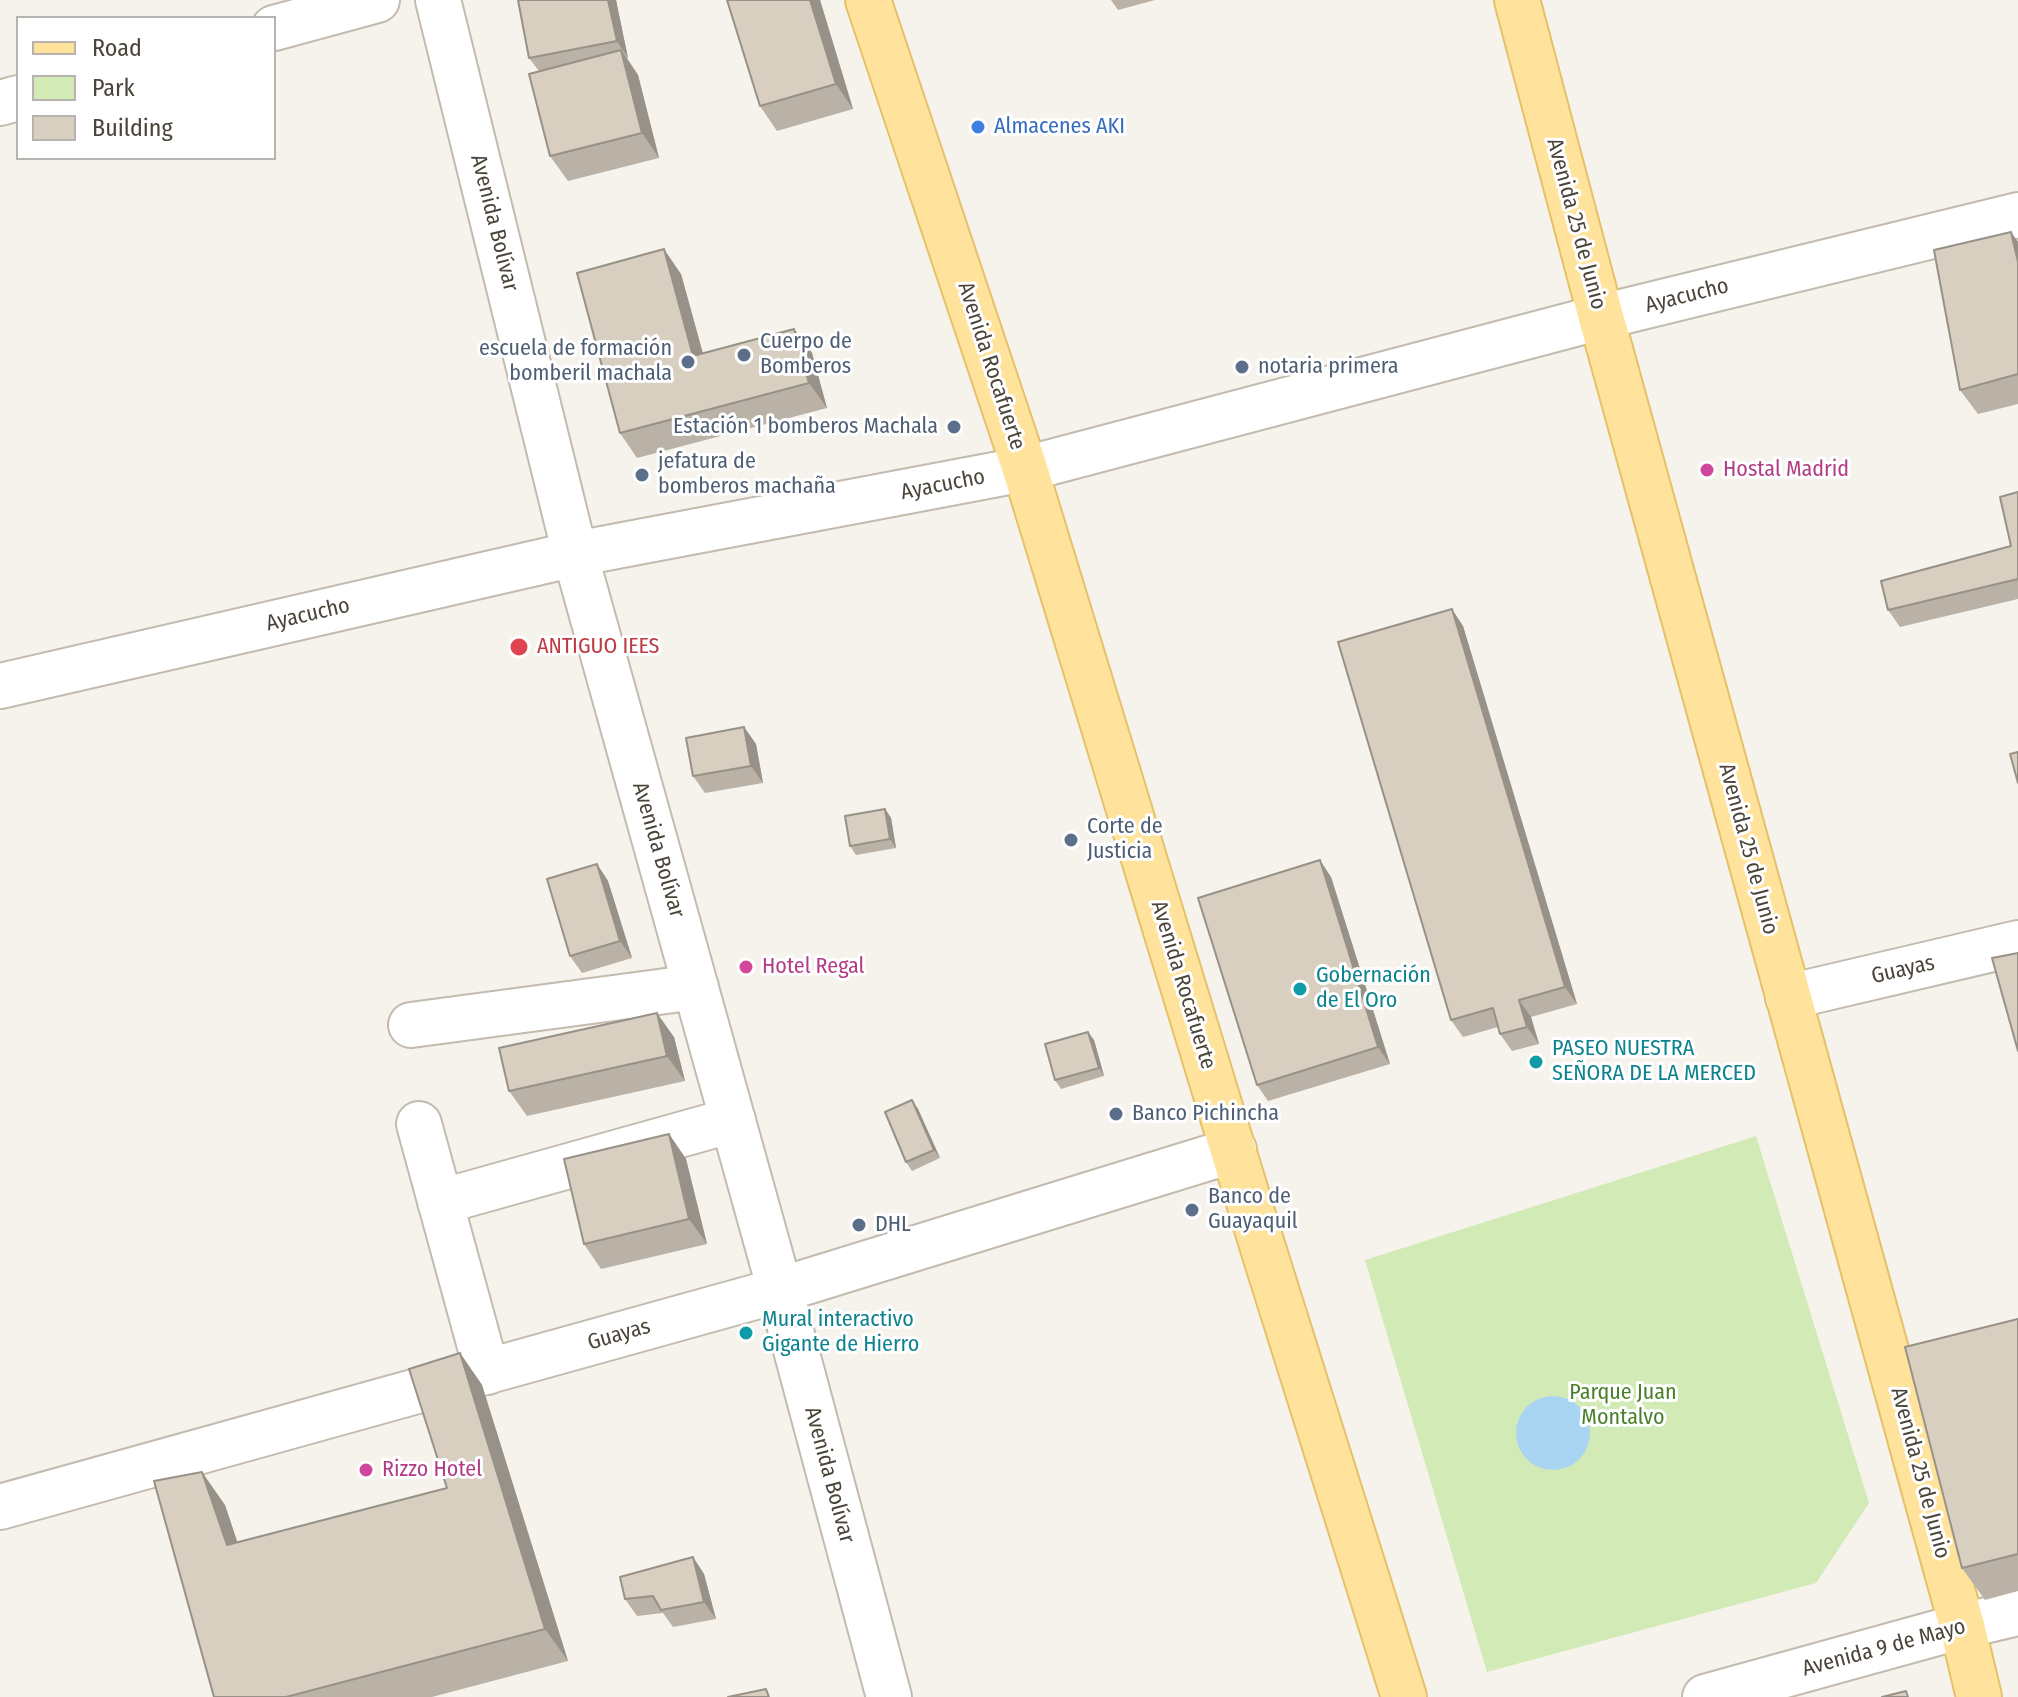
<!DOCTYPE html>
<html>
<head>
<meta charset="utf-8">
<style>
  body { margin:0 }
  #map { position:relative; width:2018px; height:1697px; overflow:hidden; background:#f6f3ec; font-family:"Fira Sans Condensed",sans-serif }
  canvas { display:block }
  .legend { position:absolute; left:16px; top:16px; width:260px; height:144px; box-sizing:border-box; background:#fff; border:2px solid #b7b4b0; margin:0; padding:10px 14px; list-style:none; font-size:24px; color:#4b4439 }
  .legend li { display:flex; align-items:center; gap:16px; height:40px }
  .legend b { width:40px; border:2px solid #b7b4b0 }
</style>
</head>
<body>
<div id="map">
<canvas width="2018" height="1697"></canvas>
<ul class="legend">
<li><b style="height:10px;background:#ffe39c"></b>Road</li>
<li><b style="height:22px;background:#d2eab5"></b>Park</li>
<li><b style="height:22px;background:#d8cfc1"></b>Building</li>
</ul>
</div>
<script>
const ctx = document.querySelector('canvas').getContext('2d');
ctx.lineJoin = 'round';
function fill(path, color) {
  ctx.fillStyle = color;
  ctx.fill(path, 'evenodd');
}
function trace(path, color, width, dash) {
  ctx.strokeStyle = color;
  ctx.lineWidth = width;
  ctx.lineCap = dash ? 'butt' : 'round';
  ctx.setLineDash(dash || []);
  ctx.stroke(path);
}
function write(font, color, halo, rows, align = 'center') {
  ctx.font = font + ' "Fira Sans Condensed",sans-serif';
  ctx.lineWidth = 6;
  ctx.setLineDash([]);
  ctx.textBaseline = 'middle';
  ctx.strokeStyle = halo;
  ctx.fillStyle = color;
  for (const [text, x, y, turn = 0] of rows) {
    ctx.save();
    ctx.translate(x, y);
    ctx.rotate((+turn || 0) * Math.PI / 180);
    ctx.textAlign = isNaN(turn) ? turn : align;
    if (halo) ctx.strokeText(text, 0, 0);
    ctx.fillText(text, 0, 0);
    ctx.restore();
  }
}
fill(new Path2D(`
  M 1756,1136 L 1869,1503 L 1816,1583 L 1487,1672 L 1365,1260 Z`), '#d2eab5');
fill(new Path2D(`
  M1516 1433a37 37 0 1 1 74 0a37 37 0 1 1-74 0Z`), '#a9d4f2');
const minor = new Path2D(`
  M 438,0 L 575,554 L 780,1290 L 889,1697
  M 274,28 L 377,0
  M 0,103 L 18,98
  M 0,686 L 575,554 L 1025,469 L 1601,317 L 2018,215
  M 1788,997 L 2018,943
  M 411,1025 L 696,987
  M 419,1124 L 487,1372
  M 440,1202 L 733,1120
  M 0,1507 L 780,1290 L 1234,1150
  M 1705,1697 L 1962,1626 L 2018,1613`);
const major = new Path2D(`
  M 868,0 L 1025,469 L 1263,1248 L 1404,1697
  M 1517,0 L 1601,317 L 1962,1626 L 1979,1697`);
trace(minor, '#c2bbae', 48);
trace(major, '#e6c16a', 48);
trace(minor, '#fff', 44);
trace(major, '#ffe39c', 44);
fill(new Path2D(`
  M 518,0 L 616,0 L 628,58 L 627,58 L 638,75 L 659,158 L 568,181 L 550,156 L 539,71 L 529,58 Z
  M 820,0 L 853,109 L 777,131 L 760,106 Z
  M 1111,0 L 1155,0 L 1118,10 Z
  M 2011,232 L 2018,242 L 2018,404 L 1978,414 L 1960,390 Z
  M 681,274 L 703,353 L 794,329 L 812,353 L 827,408 L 637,458 L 620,433 Z
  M 2018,492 L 2018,599 L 1900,627 L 1888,610 L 2011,546 Z
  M 1463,626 L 1577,1004 L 1531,1017 L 1539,1044 L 1512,1051 L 1500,1034 L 1498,1027 L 1463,1037 L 1451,1020 Z
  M 744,727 L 756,744 L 763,783 L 705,793 L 693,776 Z
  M 885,809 L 891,818 L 896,848 L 856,855 L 850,846 Z
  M 597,864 L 608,881 L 632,958 L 582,973 L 570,956 Z
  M 1331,877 L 1390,1064 L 1268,1101 L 1257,1085 Z
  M 674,1037 L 685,1081 L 527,1116 L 509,1091 Z
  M 1094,1040 L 1104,1076 L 1061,1089 L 1055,1080 Z
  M 912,1100 L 918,1109 L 940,1158 L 912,1171 L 906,1162 Z
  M 669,1134 L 686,1159 L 707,1244 L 601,1269 L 584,1244 Z
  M 2018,1319 L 2018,1591 L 1985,1600 L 1962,1568 Z
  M 460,1353 L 482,1385 L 568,1661 L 432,1697 L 214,1697 L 225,1505 L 237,1542 L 447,1488 Z
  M 693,1557 L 704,1574 L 716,1619 L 673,1627 L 663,1613 L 637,1616 L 625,1599 Z`), '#bab2a6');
fill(new Path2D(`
  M 608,0 L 616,0 L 628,58 L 617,41 Z
  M 810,0 L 820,0 L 853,109 L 836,84 Z
  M 621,50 L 638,75 L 659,158 L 642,133 Z
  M 2011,232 L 2018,242 L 2018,262 Z
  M 664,249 L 681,274 L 710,380 L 693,356 Z
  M 794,329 L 812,353 L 827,408 L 809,383 Z
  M 1452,609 L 1463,626 L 1577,1004 L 1565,987 Z
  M 744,727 L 756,744 L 763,783 L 751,766 Z
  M 885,809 L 891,818 L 896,848 L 890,839 Z
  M 1320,860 L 1331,877 L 1390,1064 L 1378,1047 Z
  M 597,864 L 608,881 L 632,958 L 620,941 Z
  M 1519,1000 L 1531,1017 L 1539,1044 L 1527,1027 Z
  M 657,1013 L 674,1037 L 685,1081 L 667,1056 Z
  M 1088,1032 L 1094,1040 L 1104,1076 L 1099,1068 Z
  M 912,1100 L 918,1109 L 940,1158 L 934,1150 Z
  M 669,1134 L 686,1159 L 707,1244 L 689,1219 Z
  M 460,1353 L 482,1385 L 568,1661 L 545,1629 Z
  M 202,1472 L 225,1505 L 249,1577 L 227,1545 Z
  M 693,1557 L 704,1574 L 716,1619 L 704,1602 Z`), '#979187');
const building = new Path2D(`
  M 518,0 L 608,0 L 617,41 L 529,58 Z
  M 727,0 L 810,0 L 836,84 L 760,106 Z
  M 621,50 L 642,133 L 550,156 L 529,74 Z
  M 2011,232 L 2018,262 L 2018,374 L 1960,390 L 1934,250 Z
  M 664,249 L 693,356 L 794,329 L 809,383 L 620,433 L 577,273 Z
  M 2018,492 L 2018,579 L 1888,610 L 1881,581 L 2011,546 L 2000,497 Z
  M 1452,609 L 1565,987 L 1519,1000 L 1527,1027 L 1500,1034 L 1493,1008 L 1451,1020 L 1338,642 Z
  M 744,727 L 751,766 L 693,776 L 686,738 Z
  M 2018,752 L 2018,783 L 2010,754 Z
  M 885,809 L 890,839 L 850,846 L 845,816 Z
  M 1320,860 L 1378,1047 L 1257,1085 L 1198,898 Z
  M 597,864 L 620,941 L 570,956 L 547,879 Z
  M 2018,953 L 2018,1051 L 1992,958 Z
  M 657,1013 L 667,1056 L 509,1091 L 499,1048 Z
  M 1088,1032 L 1099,1068 L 1055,1080 L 1045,1044 Z
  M 912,1100 L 934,1150 L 906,1162 L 885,1112 Z
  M 669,1134 L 689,1219 L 584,1244 L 564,1159 Z
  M 2018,1319 L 2018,1554 L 1962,1568 L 1905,1347 Z
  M 460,1353 L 545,1629 L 286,1697 L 214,1697 L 154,1481 L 202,1472 L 227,1545 L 447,1488 L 409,1369 Z
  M 693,1557 L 704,1602 L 661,1610 L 653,1596 L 625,1599 L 620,1577 Z
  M 766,1689 L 769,1697 L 728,1697 Z
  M 1906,1691 L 1908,1697 L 1882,1697 Z`);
fill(building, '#d8cfc1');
trace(building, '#979187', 2);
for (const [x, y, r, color] of [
  [978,127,8,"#3f7fe0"],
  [744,355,8,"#5c6f8a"],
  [688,362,8,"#5c6f8a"],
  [1242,367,8,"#5c6f8a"],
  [954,427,8,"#5c6f8a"],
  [1707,470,8,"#d1479c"],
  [642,475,8,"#5c6f8a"],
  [519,647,10,"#e0444e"],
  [1071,840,8,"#5c6f8a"],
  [746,967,8,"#d1479c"],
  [1300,989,8,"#0f9aa8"],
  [1536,1062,8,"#0f9aa8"],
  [1116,1114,8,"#5c6f8a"],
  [1192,1210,8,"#5c6f8a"],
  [859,1225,8,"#5c6f8a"],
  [746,1333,8,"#0f9aa8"],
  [366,1470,8,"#d1479c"]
]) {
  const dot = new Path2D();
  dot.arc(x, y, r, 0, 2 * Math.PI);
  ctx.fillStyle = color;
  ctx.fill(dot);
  trace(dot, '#fff', 3);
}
write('22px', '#366cbe', '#fff', [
  ["Almacenes AKI",994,127]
], 'left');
write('22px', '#4b4439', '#fff', [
  ["Avenida Bolívar",494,223,76],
  ["Avenida 25 de Junio",1576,224,75],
  ["Ayacucho",1687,296,-14],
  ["Avenida Rocafuerte",991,366,72],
  ["Ayacucho",943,485,-11],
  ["Ayacucho",308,615,-13],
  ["Avenida 25 de Junio",1748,849,75],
  ["Avenida Bolívar",658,850,74],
  ["Guayas",1903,970,-13],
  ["Avenida Rocafuerte",1183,985,73],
  ["Guayas",619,1335,-16],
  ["Avenida 25 de Junio",1920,1473,75],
  ["Avenida Bolívar",829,1475,75],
  ["Avenida 9 de Mayo",1884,1648,-15]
]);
write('22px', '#4e5e75', '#fff', [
  ["Cuerpo de",760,342],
  ["Bomberos",760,367],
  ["escuela de formación",672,349,"right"],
  ["bomberil machala",672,374,"right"],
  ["notaria primera",1258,367],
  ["Estación 1 bomberos Machala",938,427,"right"],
  ["jefatura de",658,462],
  ["bomberos machaña",658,487],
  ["Corte de",1087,827],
  ["Justicia",1087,852],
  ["Banco Pichincha",1132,1114],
  ["Banco de",1208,1197],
  ["Guayaquil",1208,1222],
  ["DHL",875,1225]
], 'left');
write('22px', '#b23c85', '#fff', [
  ["Hostal Madrid",1723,470],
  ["Hotel Regal",762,967],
  ["Rizzo Hotel",382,1470]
], 'left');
write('22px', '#be3a42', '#fff', [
  ["ANTIGUO IEES",537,647]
], 'left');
write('22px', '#0d838f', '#fff', [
  ["Gobernación",1316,976],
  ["de El Oro",1316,1001],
  ["PASEO NUESTRA",1552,1049],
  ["SEÑORA DE LA MERCED",1552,1074],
  ["Mural interactivo",762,1320],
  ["Gigante de Hierro",762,1345]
], 'left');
write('22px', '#4a7f2a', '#fff', [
  ["Parque Juan",1623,1393],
  ["Montalvo",1623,1418]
]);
</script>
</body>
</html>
